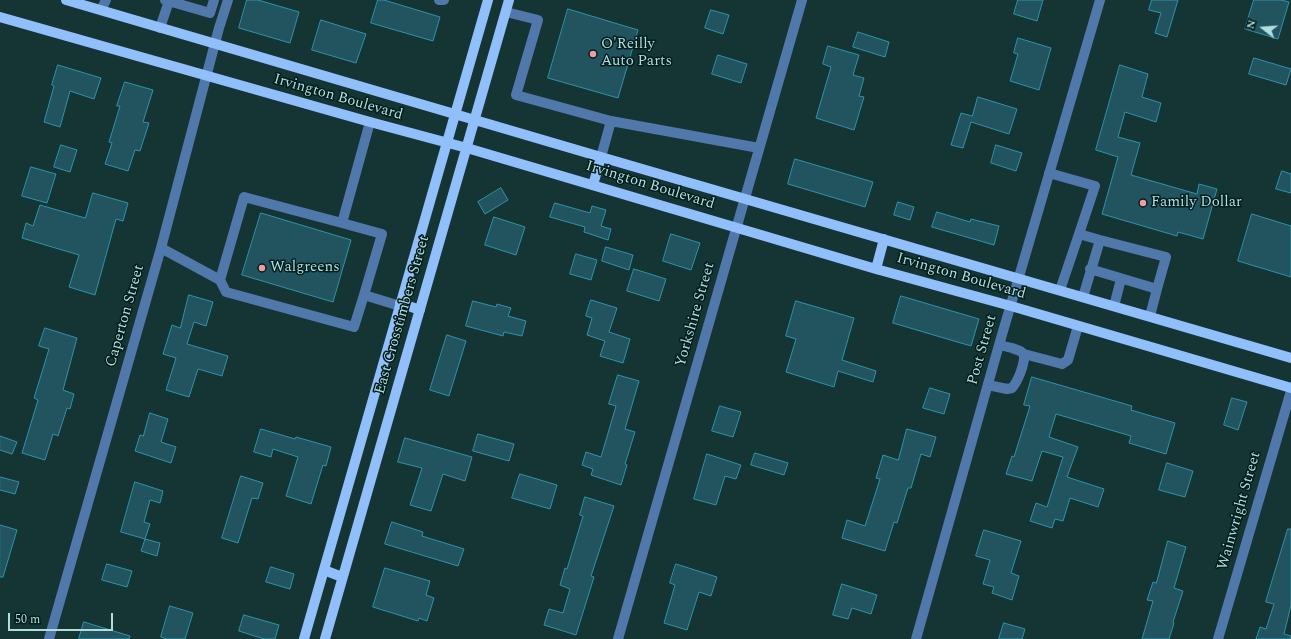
<!DOCTYPE html>
<html>
<head>
<meta charset="utf-8">
<style>
  body { margin:0 }
  #map { position:relative; width:1291px; height:639px; overflow:hidden; background:#153535; font-family:Spectral,serif }
  canvas { display:block }
  .north { position:absolute; left:1243px; top:8px; width:40px; height:40px; -webkit-text-stroke:3px #001d1d; paint-order:stroke; rotate:287deg; font-size:11px; font-weight:700; line-height:16px; text-align:center; color:#b0dedd }
  .north::after { content:''; display:block; margin:auto; width:14px; height:18px; background:#b0dedd; clip-path:polygon(50% 0,100% 100%,50% 72%,0 100%) }
  .scale { position:absolute; left:8px; top:613px; width:105px; height:18px; box-sizing:border-box; border:2px solid #b0dedd; border-top:0; padding-left:5px; font-size:12px; line-height:14px; white-space:nowrap; color:#b0dedd; -webkit-text-stroke:3px #001d1d; paint-order:stroke }
</style>
</head>
<body>
<div id="map">
<canvas width="1291" height="639"></canvas>
<div class="north">N</div>
<div class="scale">50 m</div>
</div>
<script>
const ctx = document.querySelector('canvas').getContext('2d');
ctx.lineJoin = 'round';
function fill(path, color) {
  ctx.fillStyle = color;
  ctx.fill(path, 'evenodd');
}
function trace(path, color, width, dash) {
  ctx.strokeStyle = color;
  ctx.lineWidth = width;
  ctx.lineCap = dash ? 'butt' : 'round';
  ctx.setLineDash(dash || []);
  ctx.stroke(path);
}
function write(font, color, halo, rows, align = 'center') {
  ctx.font = font + ' Spectral,serif';
  ctx.lineWidth = 3;
  ctx.setLineDash([]);
  ctx.textBaseline = 'middle';
  ctx.strokeStyle = halo;
  ctx.fillStyle = color;
  for (const [text, x, y, turn = 0] of rows) {
    ctx.save();
    ctx.translate(x, y);
    ctx.rotate((+turn || 0) * Math.PI / 180);
    ctx.textAlign = isNaN(turn) ? turn : align;
    if (halo) ctx.strokeText(text, 0, 0);
    ctx.fillText(text, 0, 0);
    ctx.restore();
  }
}
const building = new Path2D(`
  M 247,0 L 258,0 L 299,12 L 290,43 L 239,28 Z
  M 378,0 L 384,0 L 440,17 L 433,41 L 371,23 Z
  M 1018,0 L 1043,0 L 1037,21 L 1014,14 Z
  M 1152,0 L 1178,0 L 1167,37 L 1155,33 L 1161,13 L 1149,10 Z
  M 1254,0 L 1281,0 L 1289,2 L 1278,39 L 1245,29 Z
  M 568,9 L 638,30 L 618,98 L 548,78 Z
  M 711,10 L 729,15 L 723,34 L 705,28 Z
  M 321,20 L 366,34 L 356,63 L 312,50 Z
  M 858,32 L 889,42 L 885,57 L 853,47 Z
  M 1018,38 L 1051,48 L 1039,90 L 1010,81 L 1018,54 L 1014,53 Z
  M 828,46 L 859,55 L 853,75 L 864,78 L 859,96 L 864,97 L 854,130 L 816,118 L 831,67 L 823,64 Z
  M 718,55 L 747,64 L 741,83 L 712,74 Z
  M 1254,58 L 1291,69 L 1286,85 L 1249,74 Z
  M 58,65 L 101,78 L 94,99 L 70,91 L 60,127 L 44,122 L 54,86 L 52,85 Z
  M 1120,65 L 1148,74 L 1142,97 L 1161,103 L 1156,122 L 1125,112 L 1118,137 L 1140,143 L 1131,175 L 1197,194 L 1199,184 L 1217,189 L 1203,239 L 1178,232 L 1177,236 L 1102,214 L 1118,157 L 1096,150 Z
  M 125,82 L 153,90 L 143,122 L 149,123 L 140,151 L 135,150 L 128,171 L 105,164 L 112,143 L 109,142 L 120,106 L 117,106 Z
  M 978,97 L 1017,109 L 1009,134 L 971,122 L 963,148 L 951,145 L 961,113 L 972,116 Z
  M 61,145 L 77,150 L 70,172 L 54,167 Z
  M 996,145 L 1022,153 L 1016,171 L 991,163 Z
  M 795,159 L 873,182 L 865,207 L 788,184 Z
  M 31,167 L 56,174 L 47,203 L 22,196 Z
  M 1282,171 L 1291,174 L 1291,193 L 1276,189 Z
  M 501,188 L 508,200 L 485,214 L 478,202 Z
  M 93,193 L 128,203 L 123,221 L 116,219 L 95,295 L 69,287 L 79,255 L 22,238 L 26,223 L 33,226 L 40,205 L 85,218 Z
  M 898,202 L 914,207 L 910,220 L 894,215 Z
  M 555,203 L 590,213 L 592,206 L 606,210 L 601,226 L 611,229 L 608,240 L 584,232 L 585,227 L 550,217 Z
  M 937,212 L 970,222 L 971,219 L 999,226 L 994,245 L 932,227 Z
  M 261,213 L 351,240 L 333,302 L 242,275 Z
  M 1252,214 L 1291,226 L 1291,277 L 1238,261 Z
  M 494,217 L 525,227 L 516,255 L 485,245 Z
  M 671,234 L 700,243 L 691,270 L 663,261 Z
  M 606,247 L 633,255 L 629,270 L 602,261 Z
  M 576,254 L 597,260 L 591,280 L 570,274 Z
  M 634,269 L 666,279 L 659,301 L 627,291 Z
  M 189,295 L 213,302 L 206,326 L 194,322 L 187,344 L 228,356 L 222,376 L 198,369 L 189,397 L 166,390 L 176,358 L 163,354 L 172,325 L 180,328 Z
  M 901,296 L 979,319 L 971,346 L 893,323 Z
  M 591,300 L 617,308 L 609,332 L 630,339 L 623,363 L 600,356 L 605,341 L 587,335 L 592,318 L 586,316 Z
  M 473,301 L 496,307 L 497,304 L 511,308 L 508,316 L 526,321 L 522,336 L 504,332 L 503,336 L 466,326 Z
  M 796,301 L 854,318 L 842,360 L 876,371 L 873,382 L 838,371 L 834,387 L 786,372 L 796,339 L 786,336 Z
  M 45,328 L 77,338 L 63,390 L 74,394 L 70,409 L 67,408 L 58,436 L 53,434 L 45,460 L 22,453 L 38,400 L 34,398 L 49,349 L 39,346 Z
  M 447,335 L 466,341 L 449,396 L 430,390 Z
  M 618,375 L 639,381 L 625,429 L 635,432 L 625,464 L 627,465 L 621,485 L 591,475 L 593,469 L 582,465 L 586,452 L 601,457 L 616,406 L 609,404 Z
  M 1032,377 L 1132,406 L 1131,410 L 1175,423 L 1166,454 L 1129,443 L 1131,436 L 1056,414 L 1049,437 L 1078,447 L 1067,477 L 1104,489 L 1098,507 L 1070,498 L 1063,521 L 1055,519 L 1052,528 L 1030,521 L 1036,503 L 1047,507 L 1063,457 L 1042,451 L 1032,481 L 1006,474 L 1012,456 L 1014,457 L 1030,406 L 1024,405 Z
  M 930,388 L 950,394 L 944,414 L 923,408 Z
  M 1232,398 L 1247,402 L 1238,430 L 1224,425 Z
  M 720,406 L 741,412 L 733,437 L 712,431 Z
  M 150,413 L 168,419 L 161,442 L 176,447 L 171,463 L 135,451 L 140,435 L 143,436 Z
  M 261,429 L 295,439 L 296,437 L 331,447 L 326,466 L 323,465 L 311,504 L 286,496 L 298,457 L 273,449 L 271,457 L 254,452 Z
  M 907,429 L 936,437 L 930,457 L 921,454 L 911,488 L 908,488 L 897,523 L 894,522 L 885,551 L 842,538 L 847,520 L 865,526 L 880,479 L 876,478 L 883,455 L 898,460 Z
  M 478,434 L 514,444 L 509,461 L 473,451 Z
  M 0,436 L 17,442 L 12,454 L 0,450 Z
  M 405,438 L 472,457 L 465,481 L 443,474 L 431,511 L 410,505 L 422,468 L 398,462 Z
  M 755,453 L 788,463 L 784,475 L 751,465 Z
  M 707,454 L 741,465 L 736,479 L 725,476 L 716,505 L 694,499 Z
  M 1167,463 L 1193,471 L 1185,497 L 1159,490 Z
  M 520,474 L 557,485 L 550,509 L 512,498 Z
  M 241,476 L 263,483 L 258,499 L 252,498 L 238,543 L 222,538 Z
  M 0,477 L 19,482 L 15,494 L 0,490 Z
  M 135,482 L 163,491 L 160,503 L 150,500 L 144,522 L 150,524 L 145,539 L 160,543 L 157,556 L 141,551 L 145,539 L 121,532 Z
  M 585,497 L 614,506 L 591,576 L 594,577 L 576,635 L 544,625 L 549,609 L 563,613 L 570,589 L 560,585 L 565,568 L 567,569 L 583,516 L 580,515 Z
  M 392,522 L 423,532 L 422,536 L 464,549 L 458,566 L 385,544 Z
  M 0,525 L 17,530 L 3,577 L 0,577 Z
  M 1288,529 L 1291,529 L 1291,605 L 1284,634 L 1291,636 L 1290,639 L 1256,639 L 1260,627 L 1266,629 L 1274,604 L 1266,602 Z
  M 984,530 L 1021,541 L 1011,573 L 1019,576 L 1012,600 L 992,593 L 994,587 L 983,584 L 990,560 L 976,556 Z
  M 1168,541 L 1186,547 L 1174,588 L 1183,591 L 1173,622 L 1174,623 L 1169,639 L 1142,639 L 1153,601 L 1147,600 L 1153,582 L 1156,583 Z
  M 107,564 L 132,571 L 127,587 L 102,580 Z
  M 676,564 L 717,577 L 711,596 L 699,592 L 687,630 L 664,623 L 675,585 L 670,583 Z
  M 271,567 L 294,574 L 290,589 L 266,582 Z
  M 385,568 L 430,581 L 426,595 L 434,598 L 427,621 L 419,618 L 418,621 L 373,607 Z
  M 842,584 L 877,595 L 871,614 L 852,608 L 848,619 L 833,615 Z
  M 170,606 L 193,613 L 185,639 L 167,639 L 161,637 Z
  M 244,615 L 279,625 L 275,639 L 264,639 L 239,631 Z
  M 84,622 L 130,636 L 129,639 L 79,639 Z
  M 1004,623 L 1025,629 L 1022,639 L 999,639 Z`);
fill(building, '#225460');
trace(building, '#2f93a9', 1);
trace(new Path2D(`
  M 165,0 L 210,13 L 214,0
  M 439,0 L 444,0
  M 101,10 L 106,0
  M 506,12 L 538,20 L 516,95 L 611,121 L 759,148
  M 160,28 L 169,1
  M 601,157 L 611,121
  M 1049,173 L 1095,186 L 1079,234 L 1100,240
  M 342,223 L 382,234 L 364,295 L 400,306
  M 161,248 L 220,280 L 244,197 L 342,223 L 370,122
  M 220,280 L 226,292 L 354,327 L 364,295
  M 1060,290 L 1079,234
  M 1083,297 L 1100,240 L 1166,257 L 1157,289 L 1090,269
  M 1114,306 L 1121,279
  M 1150,316 L 1157,289
  M 1024,354 L 1062,364 L 1068,360 L 1078,326
  M 988,385 L 1007,389 L 1012,388 C 1018,381 1025,364 1024,354 L 1020,351 L 1012,348 L 999,345
  M 49,639 L 161,248 L 219,28 L 228,0
  M 618,639 L 802,0
  M 916,639 L 999,345 L 1100,0
  M 1218,639 L 1291,391`), '#5178aa', 10);
trace(new Path2D(`
  M 66,0 L 601,157 L 1291,358
  M 0,17 L 370,122 L 467,148 L 876,269 L 1011,306 L 1291,388
  M 593,185 L 601,157
  M 876,269 L 884,239
  M 400,303 L 420,310
  M 324,570 L 342,577
  M 304,639 L 488,0
  M 325,639 L 509,0`), '#90bffc', 10);
for (const [x, y, r, color] of [
  [593,54,4,"#f49aa1"],
  [1143,203,4,"#f49aa1"],
  [262,268,4,"#f49aa1"]
]) {
  const dot = new Path2D();
  dot.arc(x, y, r, 0, 2 * Math.PI);
  ctx.fillStyle = color;
  ctx.fill(dot);
  trace(dot, '#001d1d', 1.5);
}
write('15px', '#b0dedd', '#001d1d', [
  ["O'Reilly",601,45],
  ["Auto Parts",601,62],
  ["Family Dollar",1151,203],
  ["Walgreens",270,268]
], 'left');
write('15px', '#b0dedd', '#001d1d', [
  ["Irvington Boulevard",338,98,16],
  ["Irvington Boulevard",650,186,17],
  ["Irvington Boulevard",961,277,16],
  ["East Crosstimbers Street",403,315,-74],
  ["Yorkshire Street",696,315,-74],
  ["Caperton Street",126,316,-74],
  ["Post Street",983,350,-74],
  ["Wainwright Street",1240,511,-74]
]);
</script>
</body>
</html>
